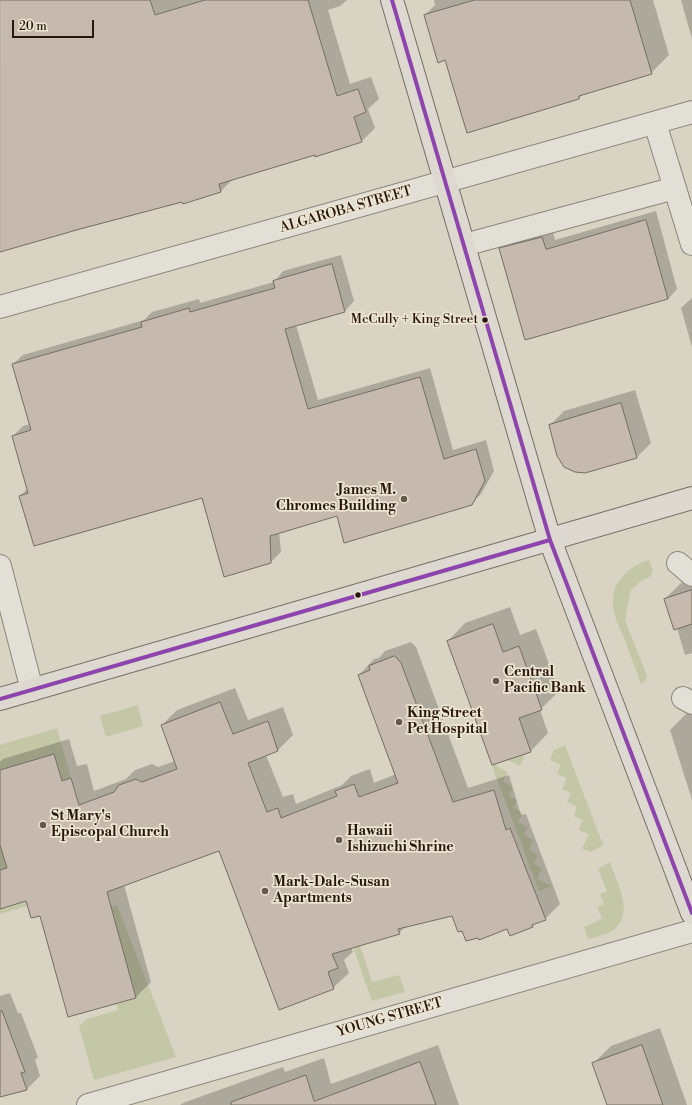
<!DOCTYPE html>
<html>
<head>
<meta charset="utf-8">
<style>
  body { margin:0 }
  #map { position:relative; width:692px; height:1105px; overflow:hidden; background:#d8d3c2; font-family:"Libre Bodoni",serif }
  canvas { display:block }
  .scale { position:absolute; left:12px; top:20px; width:82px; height:18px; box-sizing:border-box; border:2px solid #29160c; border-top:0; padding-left:5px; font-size:12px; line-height:14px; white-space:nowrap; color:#29160c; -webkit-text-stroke:3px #ece5d2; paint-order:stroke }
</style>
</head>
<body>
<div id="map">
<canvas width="692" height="1105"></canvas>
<div class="scale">20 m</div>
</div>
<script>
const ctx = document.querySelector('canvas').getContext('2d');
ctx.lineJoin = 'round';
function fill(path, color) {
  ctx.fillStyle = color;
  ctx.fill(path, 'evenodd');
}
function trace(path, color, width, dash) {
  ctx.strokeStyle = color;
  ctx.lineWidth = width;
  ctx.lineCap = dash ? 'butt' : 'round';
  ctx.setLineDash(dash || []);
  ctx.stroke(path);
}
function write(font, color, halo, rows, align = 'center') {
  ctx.font = font + ' "Libre Bodoni",serif';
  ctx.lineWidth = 3.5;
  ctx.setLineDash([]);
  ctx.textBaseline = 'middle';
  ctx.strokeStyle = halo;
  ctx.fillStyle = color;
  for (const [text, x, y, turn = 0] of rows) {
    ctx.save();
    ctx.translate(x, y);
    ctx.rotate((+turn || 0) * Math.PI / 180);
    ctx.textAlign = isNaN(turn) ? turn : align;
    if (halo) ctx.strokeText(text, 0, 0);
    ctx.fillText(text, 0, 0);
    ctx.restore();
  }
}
fill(new Path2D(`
  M 649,560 L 653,571 L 650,577 L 642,580 L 633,588 L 630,592 L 625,620 L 647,676 L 645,681 L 641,684 C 636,669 630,655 625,640 C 620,629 614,617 613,605 C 611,582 629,566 649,560 Z
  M 138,705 L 143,726 L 106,737 L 100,716 Z
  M 57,728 L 71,778 L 62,781 L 54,754 L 0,770 L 0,745 Z
  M 509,741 L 524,754 L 523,760 L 520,766 L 501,757 L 496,766 L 508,772 L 503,781 L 513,787 L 509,796 L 517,800 L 514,808 L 523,813 L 518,822 L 528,827 L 524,835 L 533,840 L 529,850 L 538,855 L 534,864 L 542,869 L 537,879 L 552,886 L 539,891 L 486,750 Z
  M 565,745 L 603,845 L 591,852 L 582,849 L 589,834 L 579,830 L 583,820 L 574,816 L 577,807 L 567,802 L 571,793 L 562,789 L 567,778 L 557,774 L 561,765 L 550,760 L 554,750 Z
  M 0,845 L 3,856 L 14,862 L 27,906 L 0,914 L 0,909 L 14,905 L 0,870 Z
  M 610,862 C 617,883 636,915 612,931 C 605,935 596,937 588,939 L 584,927 L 598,921 L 602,918 L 597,907 L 604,904 L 600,894 L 607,891 L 598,869 Z
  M 117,905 L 176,1057 L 94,1080 L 79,1026 L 87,1019 L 118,1010 L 116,1003 L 136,998 L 111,907 Z
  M 360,945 L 372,982 L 399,975 L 405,992 L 372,1001 L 353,947 Z`), '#c3c7a6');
fill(new Path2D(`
  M 0,0 L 347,0 L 340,6 L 328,10 L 350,84 L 371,77 L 379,99 L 368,109 L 375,128 L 362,141 L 233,179 L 221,191 L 0,251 Z
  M 434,0 L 653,0 L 669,55 L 651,73 L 583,94 L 579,98 L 425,15 L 435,5 Z
  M 681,0 L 692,0 L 692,39 Z
  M 656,211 L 677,289 L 668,299 L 501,249 L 510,239 L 552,228 L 555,240 Z
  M 341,255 L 354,301 L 345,311 L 296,325 L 318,400 L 430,368 L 453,450 L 486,440 L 494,471 L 481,494 L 471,504 L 337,515 L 279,532 L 281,552 L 271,562 L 202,497 L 20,496 L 28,488 L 13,436 L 23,426 L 30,424 L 13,364 L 23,355 L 144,320 L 152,312 L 199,299 L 200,303 L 274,282 L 283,271 Z
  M 692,298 L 692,347 L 681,308 Z
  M 635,390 L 651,443 L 637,457 L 585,472 L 550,425 L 564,411 Z
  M 692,579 L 692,653 L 685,655 L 677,628 L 665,599 L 683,581 Z
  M 510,607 L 520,635 L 536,629 L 559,691 L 540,710 L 548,733 L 531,751 L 492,764 L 448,641 L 465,623 Z
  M 411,642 L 416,647 L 468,788 L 509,775 L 521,815 L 526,814 L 560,904 L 545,919 L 536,922 L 532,927 L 463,929 L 452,915 L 406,926 L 399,933 L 351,947 L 353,952 L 344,960 L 349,973 L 333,988 L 220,850 L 124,885 L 151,982 L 136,997 L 41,914 L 27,900 L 0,908 L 0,762 L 3,759 L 69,739 L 77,766 L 87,764 L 94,791 L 126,779 L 135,770 L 152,764 L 158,767 L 175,761 L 162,725 L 177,710 L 235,688 L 248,720 L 283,707 L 293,735 L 278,750 L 266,755 L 283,797 L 293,794 L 296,804 L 342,785 L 351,776 L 370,769 L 374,783 L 396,774 L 359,675 L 374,659 L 379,658 L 385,651 Z
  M 692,711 L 692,800 L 670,730 L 688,712 Z
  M 10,993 L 18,1013 L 21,1013 L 38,1057 L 35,1060 L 40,1076 L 27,1089 L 0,1096 L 0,996 Z
  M 660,1028 L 687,1105 L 608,1105 L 593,1064 L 611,1046 Z
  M 438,1045 L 459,1105 L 180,1105 L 183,1103 L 283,1067 L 285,1072 L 324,1058 L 331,1084 Z`), '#0003');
const building = new Path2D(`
  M 0,0 L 150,0 L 155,15 L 205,0 L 308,0 L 337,96 L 358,89 L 366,112 L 354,117 L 362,142 L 315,157 L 315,155 L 219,184 L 221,192 L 183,204 L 182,202 L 80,229 L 0,252 Z
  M 475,0 L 630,0 L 652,74 L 579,96 L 579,99 L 467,133 L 445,60 L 438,63 L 424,15 Z
  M 646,220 L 668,299 L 525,340 L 499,248 L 542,237 L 546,249 Z
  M 332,264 L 345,312 L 285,329 L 308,409 L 420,377 L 444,459 L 476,449 L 485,481 L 472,505 L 344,543 L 337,516 L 270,536 L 271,563 L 224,577 L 202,498 L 34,546 L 19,496 L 28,493 L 12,436 L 31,430 L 12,364 L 142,327 L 141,322 L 189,308 L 190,312 L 275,288 L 273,281 Z
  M 621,403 L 637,458 L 585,473 L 575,472 L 564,467 L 557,456 L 549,425 Z
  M 692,590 L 692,624 L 674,630 L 664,599 Z
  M 493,624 L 503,652 L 519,646 L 542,710 L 519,718 L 531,752 L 492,765 L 447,641 Z
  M 395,656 L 401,663 L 453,802 L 494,790 L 506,830 L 510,828 L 546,920 L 532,925 L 533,927 L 510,936 L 507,929 L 479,940 L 478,938 L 466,941 L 462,931 L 458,932 L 452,916 L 398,929 L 400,934 L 332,954 L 338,968 L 328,972 L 334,989 L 279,1010 L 219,851 L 107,892 L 136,998 L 68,1017 L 40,916 L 31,918 L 26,901 L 0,909 L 0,870 L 7,868 L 0,845 L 0,770 L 54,754 L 62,781 L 71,778 L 79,805 L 114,792 L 119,785 L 136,779 L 142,782 L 177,769 L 161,725 L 220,702 L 233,734 L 268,721 L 278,751 L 248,763 L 267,812 L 278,808 L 281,818 L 337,796 L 335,791 L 354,784 L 359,797 L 398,783 L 358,675 L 370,670 L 369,666 Z
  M 2,1011 L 25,1072 L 21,1073 L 27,1090 L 0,1097 L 0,1012 Z
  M 642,1045 L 663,1105 L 607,1105 L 592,1063 Z
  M 420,1062 L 436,1105 L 231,1105 L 231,1102 L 306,1075 L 314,1101 Z`);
fill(building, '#c6b9ae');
trace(building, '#736d63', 1);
const minor = new Path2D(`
  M 655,123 L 692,244
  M 464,245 L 675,188
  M 0,307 L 692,112
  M 678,563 L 692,575
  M 0,566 L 32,690
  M 683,698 L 692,703
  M 88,1105 L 692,931`);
const major = new Path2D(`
  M 392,0 L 550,540 L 692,913
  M 0,699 L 692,498`);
trace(minor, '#8c867b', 24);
trace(major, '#736d63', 24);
trace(minor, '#e2dfd6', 22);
trace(major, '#ddd9d0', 22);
trace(new Path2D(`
  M 392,0 L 550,540 L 692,913
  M 0,699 L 550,540`), '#8e44ad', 4);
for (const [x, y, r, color] of [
  [485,320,3.5,"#29160c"],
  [404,499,4,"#66584c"],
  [358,595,3.5,"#29160c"],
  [496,681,4,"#66584c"],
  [399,722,4,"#66584c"],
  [43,825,4,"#66584c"],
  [339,840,4,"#66584c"],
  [265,891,4,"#66584c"]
]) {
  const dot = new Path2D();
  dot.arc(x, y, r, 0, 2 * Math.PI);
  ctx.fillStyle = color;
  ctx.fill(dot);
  trace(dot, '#ece5d2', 1.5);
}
write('13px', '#29160c', '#ece5d2', [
  ["McCully + King Street",478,320]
], 'right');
write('14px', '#29160c', '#ece5d2', [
  ["ALGAROBA STREET",346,210,-16],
  ["YOUNG STREET",390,1018,-16]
]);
write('bold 14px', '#29160c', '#ece5d2', [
  ["James M.",396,491,"right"],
  ["Chromes Building",396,507,"right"],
  ["Central",504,673],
  ["Pacific Bank",504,689],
  ["King Street",407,714],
  ["Pet Hospital",407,730],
  ["St Mary's",51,817],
  ["Episcopal Church",51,833],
  ["Hawaii",347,832],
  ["Ishizuchi Shrine",347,848],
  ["Mark-Dale-Susan",273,883],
  ["Apartments",273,899]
], 'left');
</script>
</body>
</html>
